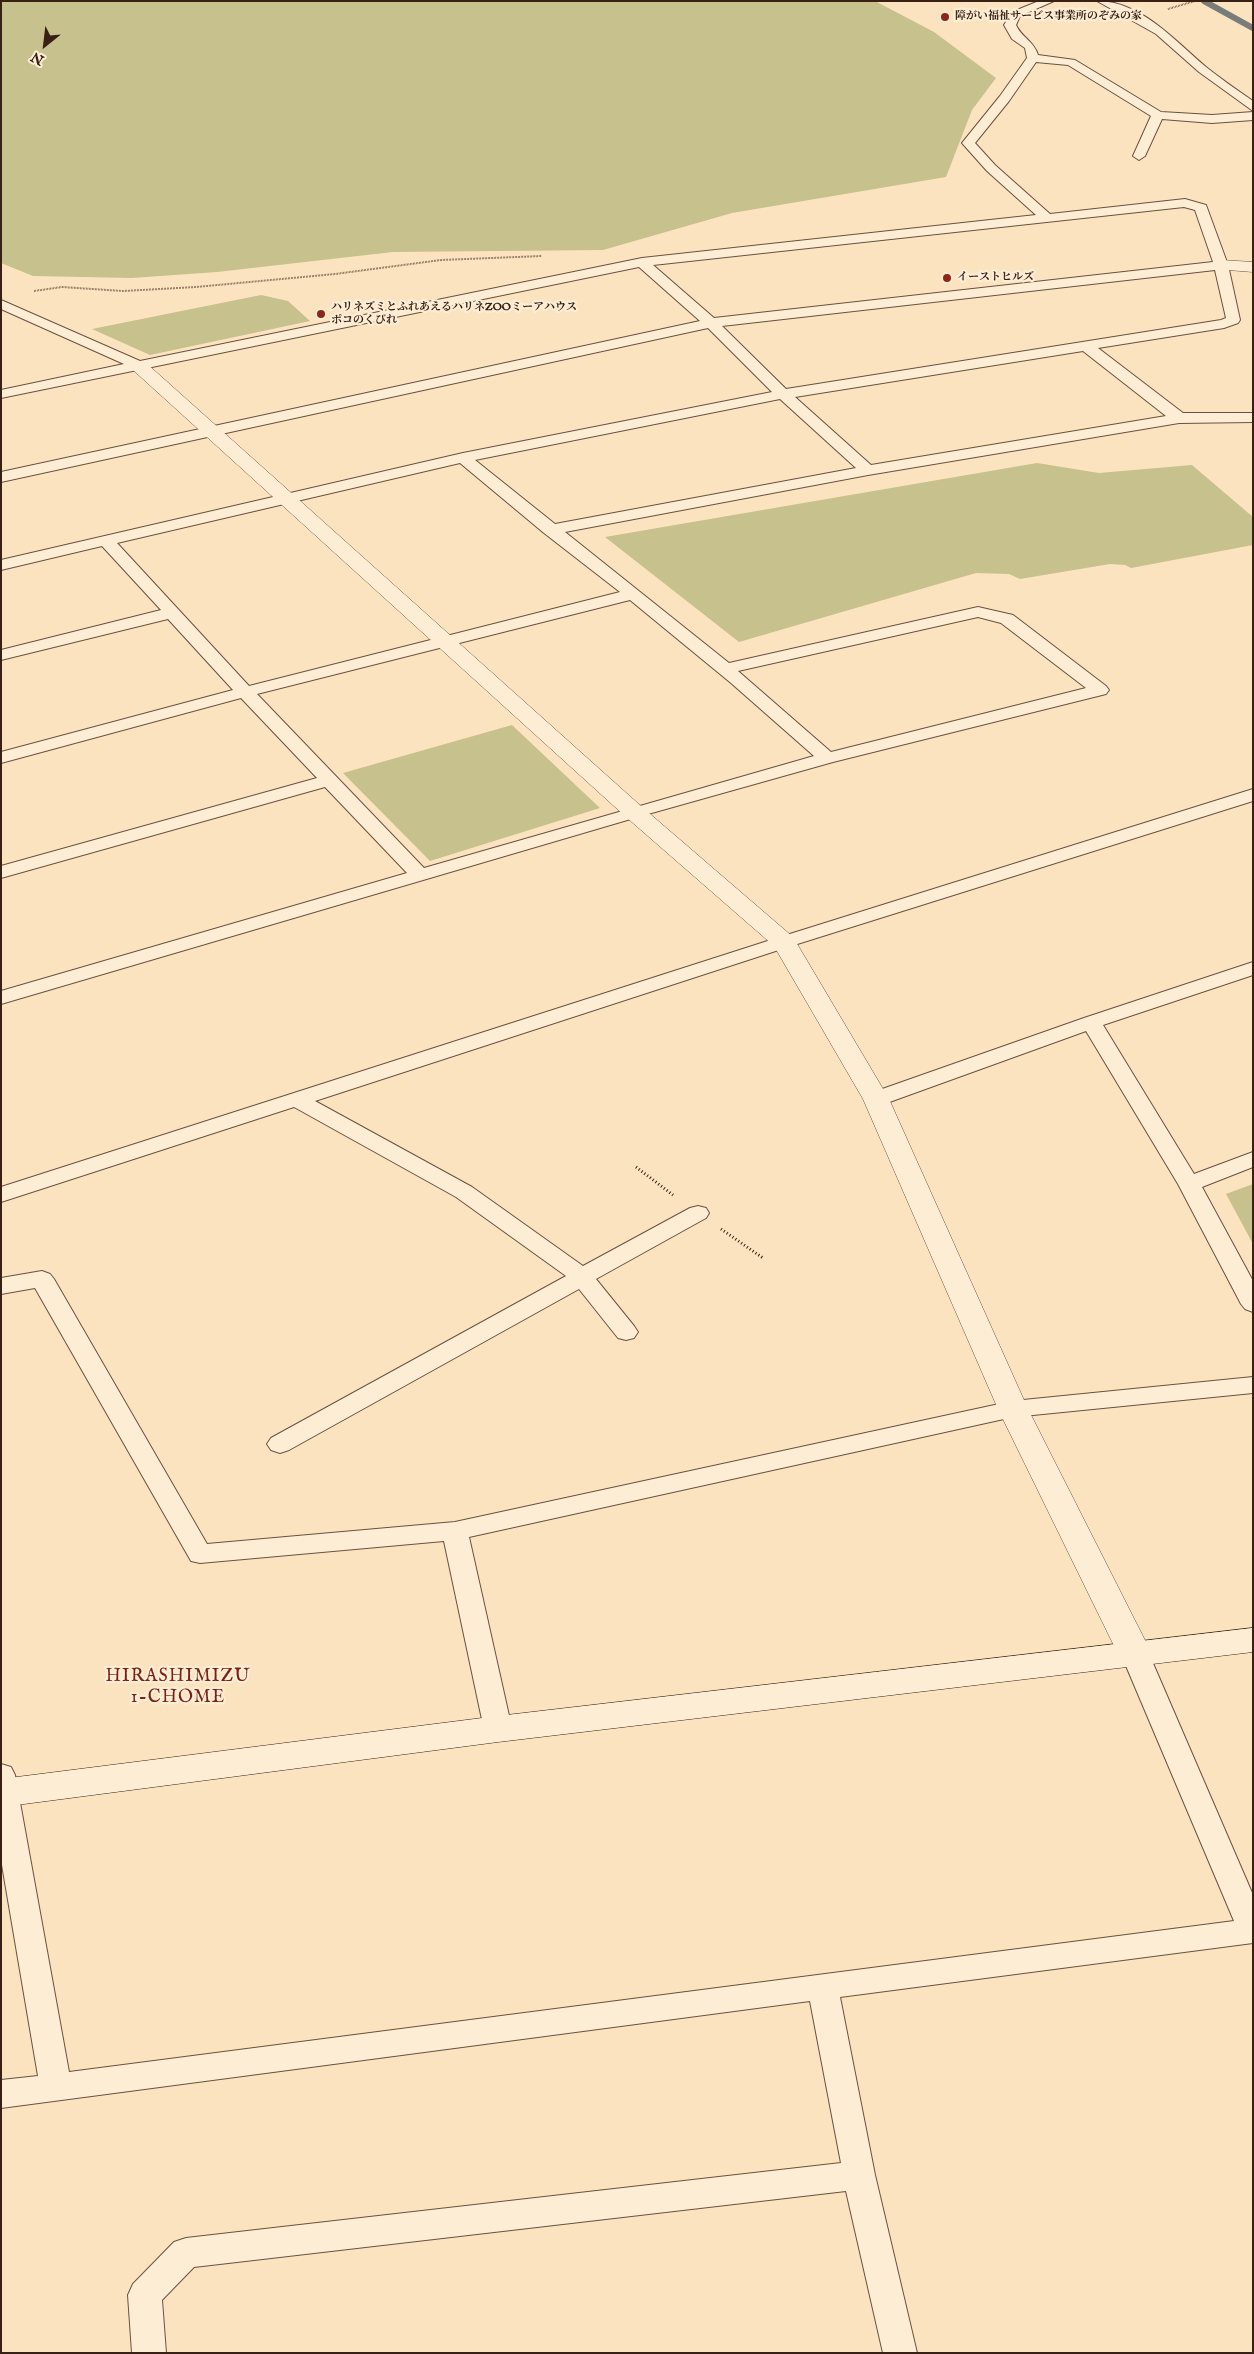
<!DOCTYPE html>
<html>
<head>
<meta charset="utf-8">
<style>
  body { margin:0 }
  #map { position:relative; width:1254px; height:2354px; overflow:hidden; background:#fce3bf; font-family:"IM FELL English",serif }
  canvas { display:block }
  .frame { position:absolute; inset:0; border:2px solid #392015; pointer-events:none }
  .north { position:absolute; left:20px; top:20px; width:50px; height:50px; -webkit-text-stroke:4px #fdedd5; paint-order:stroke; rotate:209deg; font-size:14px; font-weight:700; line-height:20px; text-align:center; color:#392015 }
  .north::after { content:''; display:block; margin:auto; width:18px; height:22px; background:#392015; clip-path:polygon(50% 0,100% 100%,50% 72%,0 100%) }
</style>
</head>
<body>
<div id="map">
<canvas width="1254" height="2354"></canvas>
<div class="frame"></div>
<div class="north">N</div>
</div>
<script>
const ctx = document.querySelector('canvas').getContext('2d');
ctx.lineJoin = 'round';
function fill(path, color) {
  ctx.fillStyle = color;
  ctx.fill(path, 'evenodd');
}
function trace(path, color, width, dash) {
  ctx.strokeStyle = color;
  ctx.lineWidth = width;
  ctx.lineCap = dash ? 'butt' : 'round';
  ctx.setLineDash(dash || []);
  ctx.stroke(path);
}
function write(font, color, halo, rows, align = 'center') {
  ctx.font = font + ' "IM FELL English","Noto Serif JP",serif';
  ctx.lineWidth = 4.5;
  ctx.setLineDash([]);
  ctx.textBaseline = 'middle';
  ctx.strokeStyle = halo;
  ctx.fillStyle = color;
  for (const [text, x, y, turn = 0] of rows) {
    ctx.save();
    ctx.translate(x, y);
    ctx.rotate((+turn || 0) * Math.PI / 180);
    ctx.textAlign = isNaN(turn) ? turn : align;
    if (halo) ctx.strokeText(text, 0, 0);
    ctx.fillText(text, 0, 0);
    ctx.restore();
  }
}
fill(new Path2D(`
  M 1,1 L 875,1 L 934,32 L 996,78 L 972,110 L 946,177 L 732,213 L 603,250 L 393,252 L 217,272 L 132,278 L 33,276 L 1,263 Z
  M 261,295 L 288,301 L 310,321 L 150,355 L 92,329 Z
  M 1037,463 L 1099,473 L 1192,465 L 1253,517 L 1253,545 L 1131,568 L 1125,565 L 1110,564 L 1020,579 L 1009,574 L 976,573 L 739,642 L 605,537 Z
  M 512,725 L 600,808 L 430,861 L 343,773 Z
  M 1253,1184 L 1253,1244 L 1226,1194 Z`), '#c6c18d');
trace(new Path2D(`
  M 1204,1 L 1253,28`), '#797d7a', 6);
const lane = new Path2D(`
  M 1039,1 L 1054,1 L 1020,16 L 1016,25 C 1022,38 1034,41 1038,55 L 1075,60 L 1161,112 L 1212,115 L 1253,112 L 1253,120 L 1212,123 L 1162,119 L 1145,156 L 1139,160 L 1133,156 L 1151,116 L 1068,65 L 1036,62 L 1009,101 L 975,143 L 995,165 L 1050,214 L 1185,199 L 1206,205 L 1228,265 L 1240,320 L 1238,323 L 1224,328 L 1098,348 L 1183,413 L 1253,413 L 1253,422 L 1179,423 L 868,475 L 565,532 L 729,663 L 978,607 L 1013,615 L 1106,686 L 1109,690 L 1106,694 L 833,762 L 641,816 L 1,1004 L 1,991 L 407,873 L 325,787 L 1,878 L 1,866 L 317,778 L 241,698 L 1,763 L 1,752 L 233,690 L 168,619 L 1,660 L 1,650 L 161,610 L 102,546 L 1,570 L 1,560 L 463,453 L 772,392 L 708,328 L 1,482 L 1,472 L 700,321 L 639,267 L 1,398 L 1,390 L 124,364 L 1,309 L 1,300 L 140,361 L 642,258 L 1036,215 L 987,171 L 962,143 L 1000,96 L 1027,58 L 1025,48 L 1012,39 L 1004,25 L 1012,12 ZM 1184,207 L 1195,210 L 1213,262 L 714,318 L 653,265 ZM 1215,270 L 1226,318 L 1221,320 L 786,389 L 722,326 ZM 1083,351 L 1166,416 L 871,465 L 795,397 ZM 780,399 L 856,468 L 555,524 L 475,460 ZM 460,463 L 544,533 L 620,592 L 249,686 L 117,543 ZM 630,600 L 731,683 L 814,756 L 424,868 L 257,694 ZM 978,617 L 1001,623 L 1086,688 L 831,752 L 738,671 Z
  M 1097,1 C 1141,1 1175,41 1206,67 C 1221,79 1237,90 1253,101 L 1253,111 L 1199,72 L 1156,34 Z
  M 1253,789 L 1253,801 L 791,946 L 315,1101 L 472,1187 L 583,1266 L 690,1208 L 698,1206 L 706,1208 L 709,1213 L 706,1218 L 596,1279 L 634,1326 L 638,1332 L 634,1338 L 626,1340 L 618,1338 L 579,1289 L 289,1450 L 280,1453 L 271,1450 L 267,1444 L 271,1438 L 566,1276 L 456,1197 L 294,1107 L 1,1202 L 1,1187 L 777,938 Z
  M 1253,962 L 1253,975 L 1103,1025 L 1194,1174 L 1253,1152 L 1253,1167 L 1202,1187 L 1253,1281 L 1253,1312 L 1245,1309 L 1241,1304 L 1178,1184 L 1086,1031 L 884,1104 L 876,1106 L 868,1104 L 865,1099 L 868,1094 L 1084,1018 Z
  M 42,1271 L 50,1274 L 54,1279 L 207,1544 L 455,1522 L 1013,1401 L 1253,1377 L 1253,1393 L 1013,1417 L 469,1537 L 512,1729 L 508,1737 L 498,1740 L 488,1737 L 484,1729 L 444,1541 L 200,1563 L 191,1561 L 35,1288 L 1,1294 L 1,1278 Z
  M 1135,1644 L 1145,1647 L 1149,1654 L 1253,1895 L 1253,1943 L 840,1997 L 875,2175 L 917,2353 L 883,2353 L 846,2191 L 194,2267 L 162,2300 L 166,2353 L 132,2353 L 128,2295 L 133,2284 L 174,2242 L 186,2238 L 841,2163 L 810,2001 L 1,2108 L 1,2080 L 38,2076 L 1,1859 L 1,1764 L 11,1767 L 15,1775 L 69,2072 L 1234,1921 L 1121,1654 L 1125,1647 Z`);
const street = new Path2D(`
  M 1221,260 L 1253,262 L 1253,272 L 1215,269 L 1213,265 L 1215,261 Z
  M 139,361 L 145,362 L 642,807 L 793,937 L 889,1099 L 1028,1409 L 1152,1654 L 1147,1663 L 1135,1666 L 1123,1663 L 1118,1654 L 998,1409 L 863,1099 L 774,946 L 626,817 L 133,370 L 130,366 L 133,362 Z`);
const secondary = new Path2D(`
  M 1253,1628 L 1253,1652 L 498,1742 L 1,1807 L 1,1779 L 498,1716 Z`);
trace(lane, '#6a5140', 2);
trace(street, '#6a5140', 1);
trace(secondary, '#392015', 1);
trace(new Path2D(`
  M 1168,9 L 1195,1
  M 34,291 L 62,287 L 123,291 L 196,287 L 335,274 L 441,260 L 542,256`), '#392015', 2, [0.5, 1]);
trace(new Path2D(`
  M 636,1167 L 673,1195
  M 721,1229 L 763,1258`), '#392015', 3, [1, 2.5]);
fill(lane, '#fdedd5');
fill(street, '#fdedd5');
fill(secondary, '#fdedd5');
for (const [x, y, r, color] of [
  [945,17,5,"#8f2418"],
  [947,278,5,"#8f2418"],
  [321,314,5,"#8f2418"]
]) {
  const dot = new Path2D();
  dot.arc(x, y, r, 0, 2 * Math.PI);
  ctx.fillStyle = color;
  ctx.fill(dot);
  trace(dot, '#fdedd5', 2);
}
write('bold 11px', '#392015', '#fdedd5', [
  ["障がい福祉サービス事業所のぞみの家",955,17],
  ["イーストヒルズ",957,278],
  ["ハリネズミとふれあえるハリネZOOミーアハウス",331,308],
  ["ポコのくびれ",331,321]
], 'left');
ctx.letterSpacing = '1px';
write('18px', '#7a1f14', '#fdedd5', [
  ["HIRASHIMIZU",178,1677],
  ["1-CHOME",178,1698]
]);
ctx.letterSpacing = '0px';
</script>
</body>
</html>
